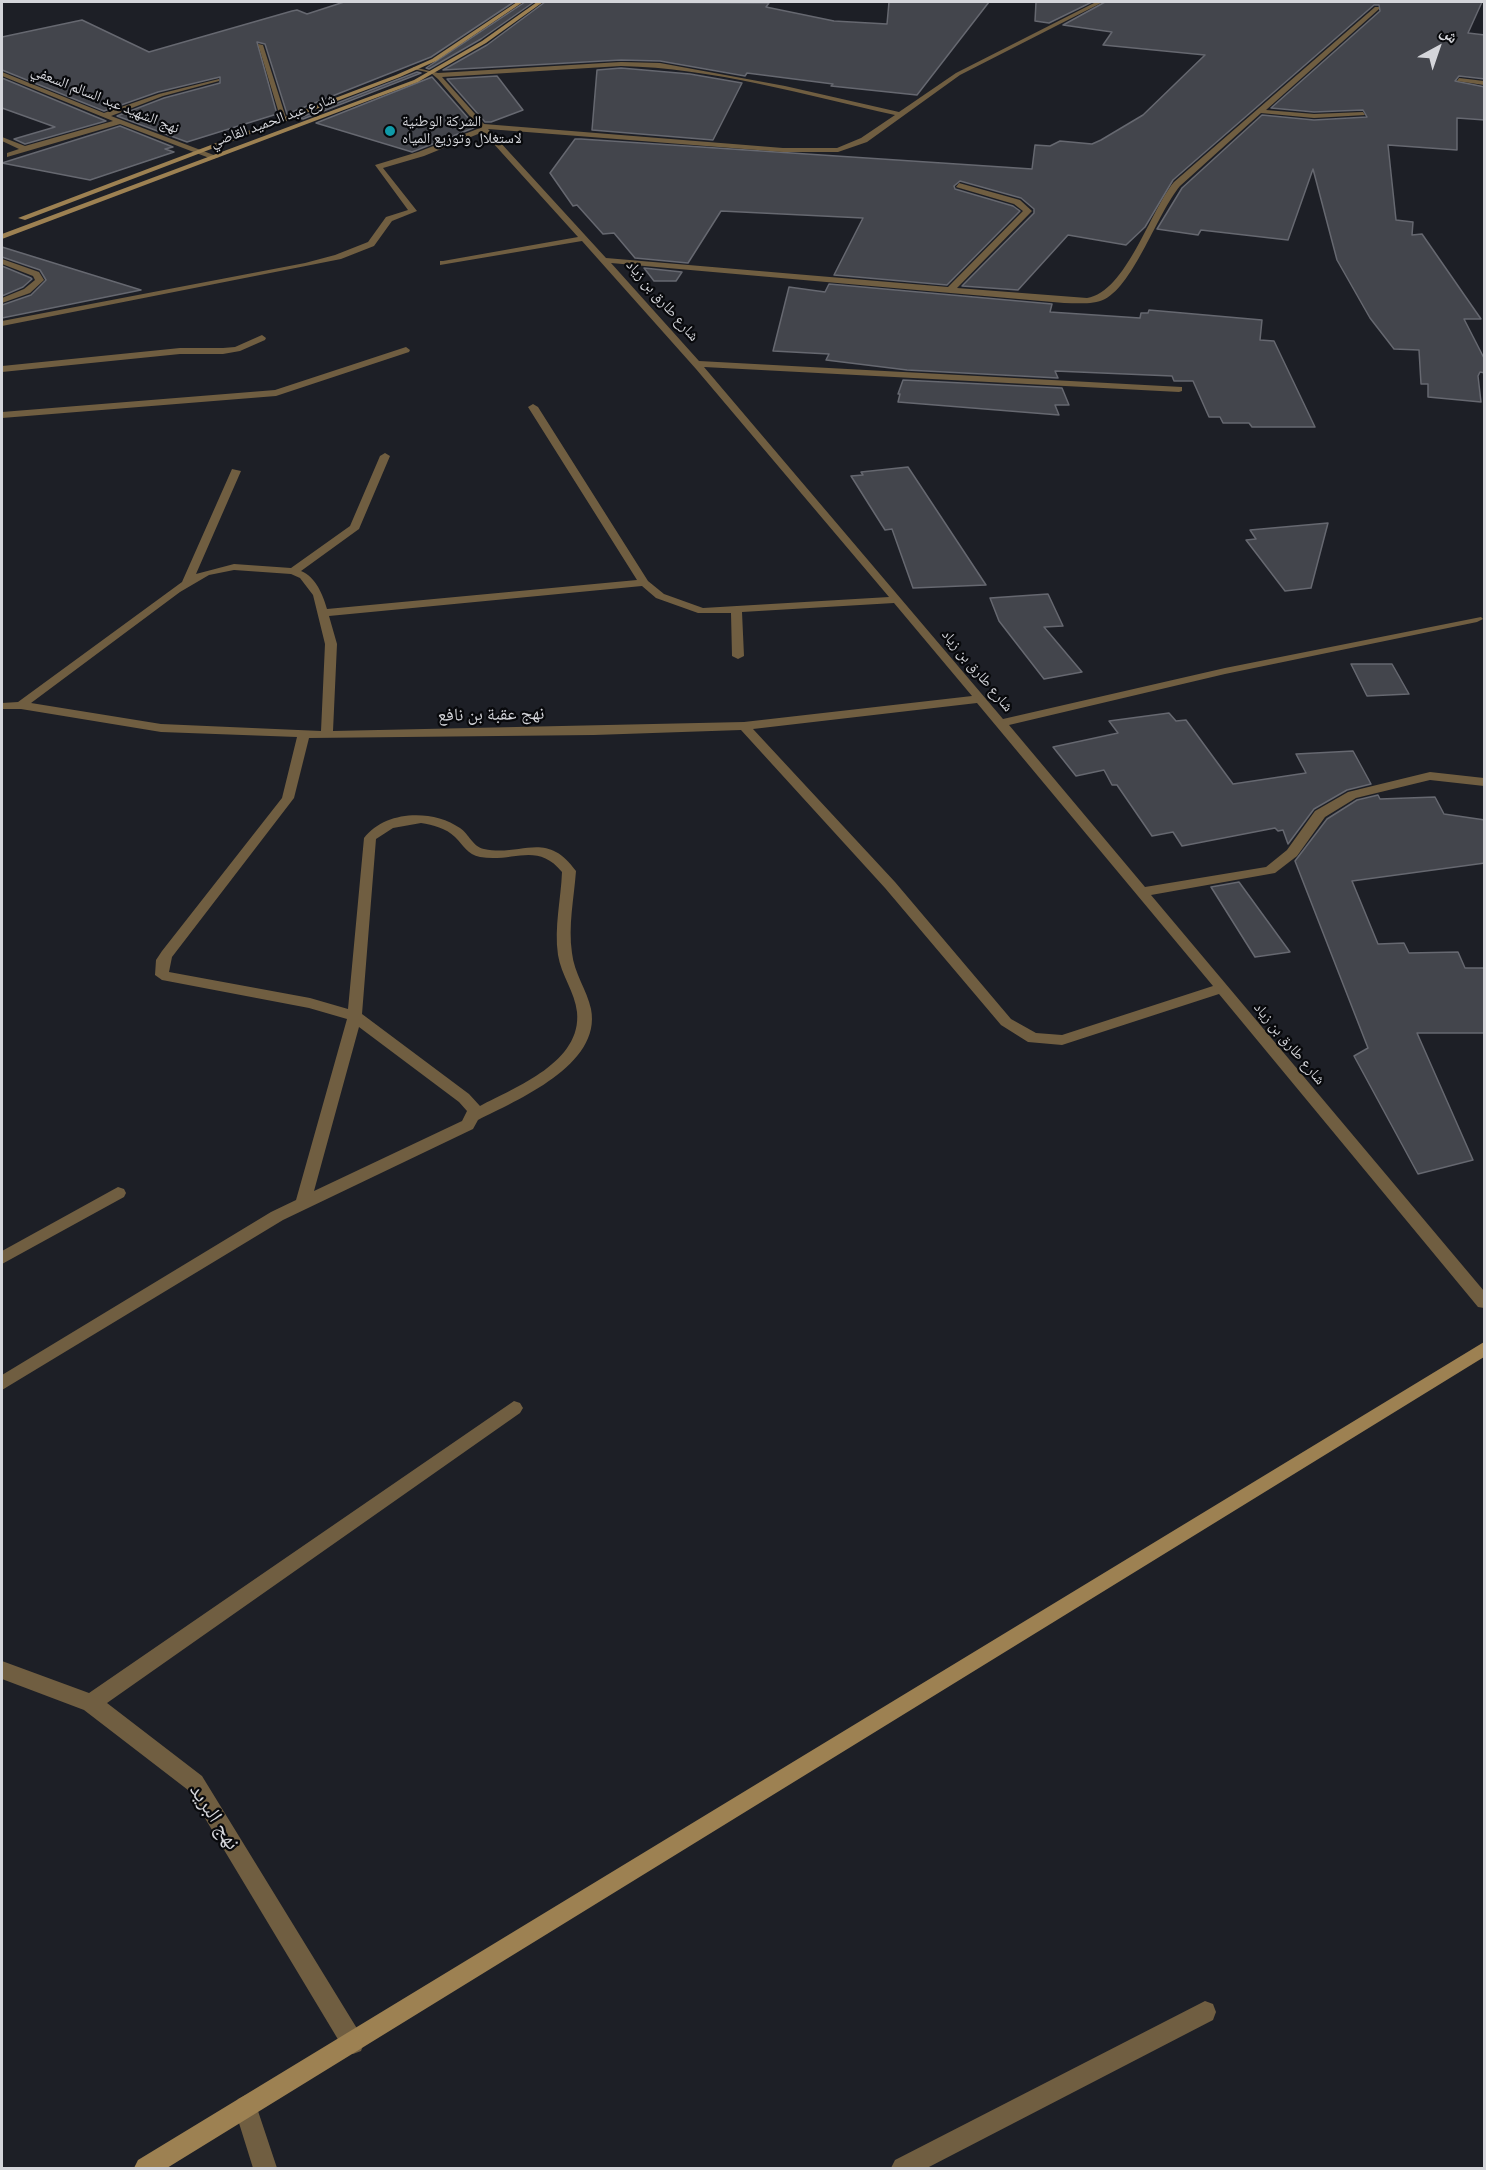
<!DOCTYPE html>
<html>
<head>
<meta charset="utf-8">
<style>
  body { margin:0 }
  #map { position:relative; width:1486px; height:2170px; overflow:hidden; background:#1d1f26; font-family:"Archivo Narrow","Noto Naskh Arabic",sans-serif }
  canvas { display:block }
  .frame { position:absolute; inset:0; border:3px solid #d4d5da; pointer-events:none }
  .north { position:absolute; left:1408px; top:18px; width:60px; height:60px; -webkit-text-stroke:4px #08090c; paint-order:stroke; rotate:40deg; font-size:16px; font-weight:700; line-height:24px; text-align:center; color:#d4d5da }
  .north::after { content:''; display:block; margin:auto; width:21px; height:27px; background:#d4d5da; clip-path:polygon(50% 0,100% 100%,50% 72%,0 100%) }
</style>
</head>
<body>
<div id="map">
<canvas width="1486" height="2170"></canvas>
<div class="frame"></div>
<div class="north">ش</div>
</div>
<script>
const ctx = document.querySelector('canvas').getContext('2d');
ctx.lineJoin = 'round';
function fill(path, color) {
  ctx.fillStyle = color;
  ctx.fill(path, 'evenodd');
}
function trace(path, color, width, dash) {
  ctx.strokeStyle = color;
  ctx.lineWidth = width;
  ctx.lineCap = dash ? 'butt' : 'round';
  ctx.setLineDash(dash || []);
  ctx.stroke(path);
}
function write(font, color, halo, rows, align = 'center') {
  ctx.font = font + ' "Archivo Narrow","Noto Naskh Arabic",sans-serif';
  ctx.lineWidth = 4.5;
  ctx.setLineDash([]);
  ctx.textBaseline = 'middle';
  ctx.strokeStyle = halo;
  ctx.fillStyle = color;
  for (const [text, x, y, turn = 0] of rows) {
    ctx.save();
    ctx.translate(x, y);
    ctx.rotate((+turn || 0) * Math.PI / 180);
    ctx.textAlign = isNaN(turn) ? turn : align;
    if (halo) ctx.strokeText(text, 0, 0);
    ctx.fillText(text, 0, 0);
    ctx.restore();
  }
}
const building = new Path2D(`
  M 344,2 L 514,2 L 431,57 L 287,114 L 265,44 L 257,42 L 277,114 L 187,142 L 117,116 L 164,98 L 220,83 L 220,77 L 158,92 L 104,111 L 2,70 L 2,37 L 82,20 L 149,52 L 292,11 L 297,10 L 307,14 Z
  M 525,2 L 534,2 L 481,39 L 429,69 L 426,68 Z
  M 545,2 L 769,3 L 766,7 L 834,21 L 887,24 L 889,2 L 989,2 L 917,95 L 831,86 L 833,84 L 747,73 L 745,76 L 660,61 L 621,60 L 443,70 L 487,45 Z
  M 1036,2 L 1092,2 L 1049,23 L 1035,21 Z
  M 1105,2 L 1482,2 L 1468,33 L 1485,35 L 1485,79 L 1459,76 L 1455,81 L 1485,87 L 1485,120 L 1457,118 L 1457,150 L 1388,145 L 1396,220 L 1413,222 L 1412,235 L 1422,234 L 1481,319 L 1464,319 L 1485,360 L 1485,373 L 1480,372 L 1478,376 L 1481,402 L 1428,397 L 1428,384 L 1421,384 L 1419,350 L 1394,349 L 1370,318 L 1337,260 L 1313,169 L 1288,240 L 1201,230 L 1198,235 L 1157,229 L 1182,188 L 1262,115 L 1314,120 L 1367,117 L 1363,110 L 1314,112 L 1271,108 L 1380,11 L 1379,5 L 1374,5 L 1173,180 L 1145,227 L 1126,245 L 1068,235 L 1018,290 L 962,286 L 1034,213 L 1034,209 L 1021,198 L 960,181 L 954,186 L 955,189 L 1013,206 L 1020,211 L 947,285 L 834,275 L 863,218 L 721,211 L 688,263 L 635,258 L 614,233 L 603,234 L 577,205 L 573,206 L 550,173 L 575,139 L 581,139 L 1032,169 L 1035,145 L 1050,146 L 1060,141 L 1092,144 L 1101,140 L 1143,115 L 1205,55 L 1103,45 L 1112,32 L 1063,25 Z
  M 621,68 L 690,74 L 742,83 L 713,140 L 592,130 L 597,70 Z
  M 417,72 L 421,73 L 303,119 L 299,118 Z
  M 497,76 L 523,110 L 491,122 L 485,122 L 447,79 Z
  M 432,77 L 476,127 L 412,152 L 316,123 Z
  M 2,78 L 106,121 L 25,144 L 14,139 L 55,127 L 2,108 Z
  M 120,126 L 173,147 L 165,149 L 174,152 L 90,180 L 2,163 Z
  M 2,247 L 141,290 L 2,318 L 2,305 L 31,295 L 46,280 L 40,270 L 2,257 Z
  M 2,266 L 31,278 L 32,279 L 23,287 L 2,296 Z
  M 644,268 L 682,272 L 676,281 L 654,281 Z
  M 829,284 L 1052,304 L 1050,312 L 1140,318 L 1141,313 L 1148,313 L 1149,310 L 1262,320 L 1260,340 L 1274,341 L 1315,427 L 1252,427 L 1249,423 L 1223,423 L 1220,417 L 1209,417 L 1193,381 L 1174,381 L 1172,376 L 1055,371 L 1058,378 L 907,370 L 826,360 L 829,354 L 773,351 L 789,287 L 825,292 Z
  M 903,380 L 1062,388 L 1069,405 L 1055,405 L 1059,415 L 898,402 L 900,394 L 898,394 Z
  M 908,467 L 986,585 L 913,588 L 892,529 L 885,530 L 851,476 L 863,475 L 861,472 Z
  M 1328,523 L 1311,588 L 1285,591 L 1246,540 L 1256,539 L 1250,530 Z
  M 1048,594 L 1063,626 L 1044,627 L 1082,672 L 1044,679 L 999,621 L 990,598 Z
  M 1351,664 L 1392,664 L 1409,694 L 1367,696 Z
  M 1169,713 L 1176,721 L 1186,720 L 1233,784 L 1306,773 L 1296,754 L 1353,751 L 1371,784 L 1347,790 L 1314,809 L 1288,844 L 1283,830 L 1278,831 L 1275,828 L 1182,846 L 1173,832 L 1152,836 L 1117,785 L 1112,785 L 1104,770 L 1076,776 L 1053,747 L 1118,733 L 1109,721 Z
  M 1378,795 L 1380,799 L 1435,797 L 1444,814 L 1485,820 L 1485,863 L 1352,881 L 1378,944 L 1404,943 L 1409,953 L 1458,952 L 1465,968 L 1485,968 L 1485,1033 L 1417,1033 L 1473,1160 L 1418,1174 L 1354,1056 L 1368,1048 L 1295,861 L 1327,819 L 1357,800 Z
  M 1239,882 L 1290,952 L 1255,957 L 1211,887 Z`);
fill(building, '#43454c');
trace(building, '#666870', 1.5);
fill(new Path2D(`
  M 2,259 L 39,272 L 44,280 L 30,293 L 2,303 L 2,298 L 24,289 L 35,280 L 33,276 L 2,264 Z`), '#705e41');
fill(new Path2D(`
  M 1096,2 L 1103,2 L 960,75 L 867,142 L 838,152 L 783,152 L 488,129 L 606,258 L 948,287 L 1023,211 L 1014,204 L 956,187 L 959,183 L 1020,200 L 1032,211 L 957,288 L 1087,298 C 1126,292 1150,211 1174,182 L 1375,7 L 1379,7 L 1379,9 L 1266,110 L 1314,114 L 1363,112 L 1365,115 L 1314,118 L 1261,113 L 1180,186 C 1158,212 1134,284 1105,299 C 1093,305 1077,303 1064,303 L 611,263 L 699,361 L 1182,387 L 1182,391 L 1179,392 L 704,367 L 1003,719 L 1225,668 L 1481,617 L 1483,619 L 1477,622 L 1225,674 L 1009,725 L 1145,887 L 1266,867 L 1287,850 L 1315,811 L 1348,792 L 1430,772 L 1484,778 L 1484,786 L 1430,780 L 1356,798 L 1325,817 L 1297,856 L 1275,873 L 1151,895 L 1484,1291 L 1484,1308 L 1478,1307 L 1219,994 L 1062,1045 L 1028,1042 L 1001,1025 L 885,888 L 741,730 L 594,735 L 309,738 L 294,798 L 172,957 L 169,972 L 310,998 L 348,1009 L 364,838 C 385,810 433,809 460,828 C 469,834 473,847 484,849 C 522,857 546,829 576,871 C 574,898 568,926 572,953 C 574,973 587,990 591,1009 C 602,1065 517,1100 478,1120 L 473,1129 L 283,1220 L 2,1390 L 2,1375 L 271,1212 L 296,1200 L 347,1019 L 309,1008 L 162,980 L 155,975 L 156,960 L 162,951 L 282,798 L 297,737 L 161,732 L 21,709 L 2,709 L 2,703 L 18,702 L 182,582 L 232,469 L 241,471 L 196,574 L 234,564 L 291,568 L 350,526 L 380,456 L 385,453 L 390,456 L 359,529 L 301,571 C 316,577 323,595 327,609 L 637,580 L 528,407 L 533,404 L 538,407 L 648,581 L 664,594 L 703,608 L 889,597 L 696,369 L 582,241 L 440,265 L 440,261 L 443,261 L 578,237 L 483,132 L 424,156 L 383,168 L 417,211 L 392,221 L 374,246 L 341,259 L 2,326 L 2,321 L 305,263 L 335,255 L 368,242 L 386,217 L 408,210 L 375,165 L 418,152 L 480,128 L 438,79 L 431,73 L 413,69 L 413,67 L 438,73 L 621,62 L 660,63 L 785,86 L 899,112 L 956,73 ZM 621,66 C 713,68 805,95 895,115 L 861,138 L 837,148 L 783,148 L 484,124 L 442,77 ZM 234,570 L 291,574 L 300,578 L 313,595 L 325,644 L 321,731 L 161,724 L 31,703 L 180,592 L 209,575 ZM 642,586 L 656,598 L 698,613 L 731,613 L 732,656 L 738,659 L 744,656 L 742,612 L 894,603 L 972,696 L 744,722 L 333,731 L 337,644 L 329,616 ZM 977,703 L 1213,986 L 1062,1035 L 1036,1033 L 1011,1019 L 895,882 L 753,729 ZM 421,823 C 433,825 446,828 455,837 C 464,846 467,854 480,857 C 513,863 537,841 562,872 C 561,899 554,927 558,955 C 561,975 575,992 577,1012 C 582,1062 516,1087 480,1106 L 469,1094 L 362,1014 L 376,839 L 393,828 ZM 359,1027 L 459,1102 L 467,1111 L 462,1121 L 314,1191 Z
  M 258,44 L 263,45 L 287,121 L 281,120 Z
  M 2,72 L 104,113 L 159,94 L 219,79 L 219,81 L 163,96 L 111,116 L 219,157 L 212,159 L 120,124 L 7,157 L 7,153 L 19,149 L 2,141 L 2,137 L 25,146 L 113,121 L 2,76 Z
  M 1459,78 L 1484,81 L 1484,85 L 1457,81 Z
  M 262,335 L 266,338 L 265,340 L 240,351 L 223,354 L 180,354 L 2,372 L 2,366 L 180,348 L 223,348 L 235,347 Z
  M 406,347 L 410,350 L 409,352 L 276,396 L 2,418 L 2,412 L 275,390 Z
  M 118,1187 L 124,1189 L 126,1193 L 124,1197 L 2,1264 L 2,1251 Z
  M 514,1401 L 520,1403 L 523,1408 L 520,1413 L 107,1703 L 202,1776 L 361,2035 L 364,2043 L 361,2051 L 353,2054 L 345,2051 L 188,1790 L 84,1710 L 2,1679 L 2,1661 L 89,1693 Z
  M 1205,2001 L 1213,2004 L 1216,2012 L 1213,2020 L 927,2168 L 891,2168 L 895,2160 Z
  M 246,2095 L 254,2099 L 277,2168 L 253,2168 L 234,2107 L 238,2099 Z`), '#705e41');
fill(new Path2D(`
  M 517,2 L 523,2 L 436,61 L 400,77 L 25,220 L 18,218 L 396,75 L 432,59 Z
  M 537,2 L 543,2 L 486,43 L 418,82 L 2,239 L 2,234 L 414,80 L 482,41 Z
  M 1484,1342 L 1484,1357 L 167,2168 L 134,2168 L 138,2160 Z`), '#9d8152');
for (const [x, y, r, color] of [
  [390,131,6,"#0f9aa8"]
]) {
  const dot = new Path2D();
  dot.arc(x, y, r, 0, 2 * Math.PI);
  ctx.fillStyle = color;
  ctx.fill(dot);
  trace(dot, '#08090c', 2);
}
write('15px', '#d4d5da', '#08090c', [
  ["نهج الشهيد عبد السالم السعفي",105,100,22],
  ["شارع عبد الحميد القاضي",273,121,-20],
  ["شارع طارق بن زياد",662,301,49],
  ["شارع طارق بن زياد",977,671,50],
  ["شارع طارق بن زياد",1289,1044,50]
]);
write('15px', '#d4d5da', '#08090c', [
  ["الشركة الوطنية",402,122],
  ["لاستغلال وتوزيع المياه",402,139]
], 'left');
write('18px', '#d4d5da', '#08090c', [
  ["نهج عقبة بن نافع",491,715,-1]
]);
write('21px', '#d4d5da', '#08090c', [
  ["نهج البريد",214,1817,57]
]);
</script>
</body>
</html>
